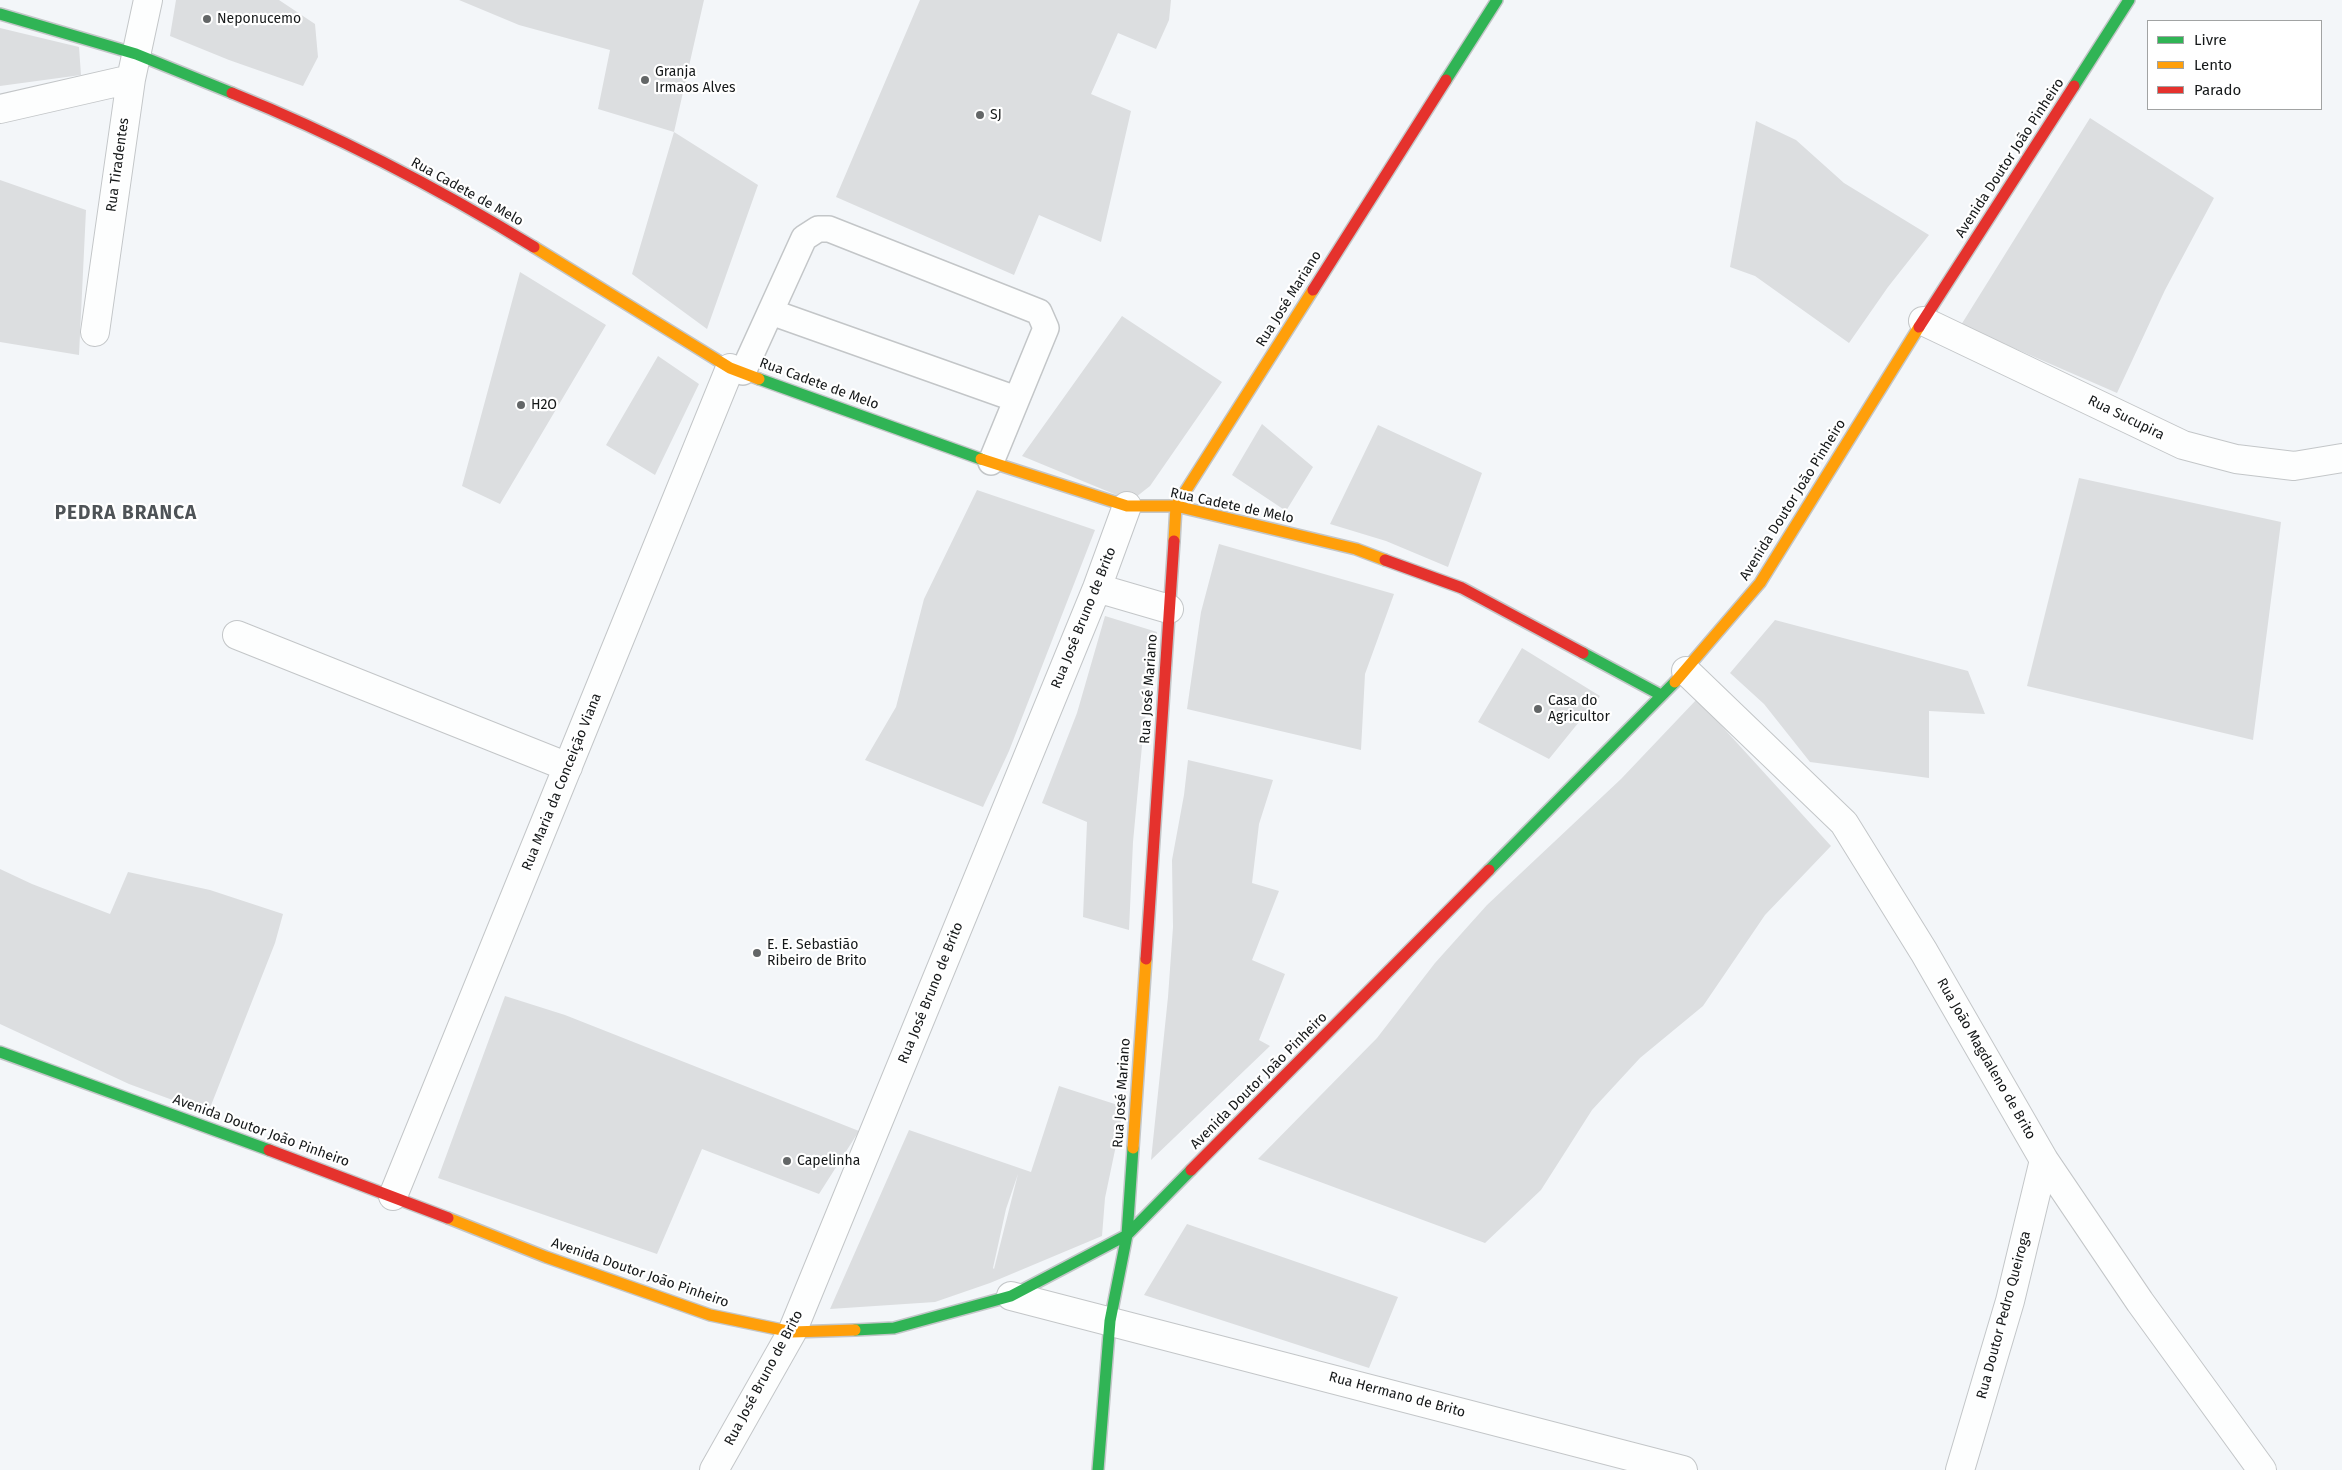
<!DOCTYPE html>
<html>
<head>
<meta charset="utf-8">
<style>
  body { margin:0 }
  #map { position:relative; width:2342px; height:1470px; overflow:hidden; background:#f3f6f9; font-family:"Fira Sans",sans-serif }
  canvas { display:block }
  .legend { position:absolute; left:2147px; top:20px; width:175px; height:90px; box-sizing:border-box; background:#fff; border:1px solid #a1a3a3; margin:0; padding:6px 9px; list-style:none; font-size:15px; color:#151819 }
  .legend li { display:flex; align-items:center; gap:10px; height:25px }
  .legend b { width:25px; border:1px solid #a1a3a3 }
</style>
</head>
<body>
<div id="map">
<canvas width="2342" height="1470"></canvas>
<ul class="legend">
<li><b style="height:6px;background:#30b455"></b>Livre</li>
<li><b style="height:6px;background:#ff9f0a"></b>Lento</li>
<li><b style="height:6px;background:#e5322d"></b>Parado</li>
</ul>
</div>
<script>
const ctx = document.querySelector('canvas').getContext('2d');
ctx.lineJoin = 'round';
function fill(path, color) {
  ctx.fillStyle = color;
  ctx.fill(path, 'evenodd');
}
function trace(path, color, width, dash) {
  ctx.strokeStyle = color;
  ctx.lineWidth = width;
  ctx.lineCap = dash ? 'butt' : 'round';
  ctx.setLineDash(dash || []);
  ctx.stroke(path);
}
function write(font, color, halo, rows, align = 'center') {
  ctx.font = font + ' "Fira Sans",sans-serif';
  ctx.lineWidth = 4.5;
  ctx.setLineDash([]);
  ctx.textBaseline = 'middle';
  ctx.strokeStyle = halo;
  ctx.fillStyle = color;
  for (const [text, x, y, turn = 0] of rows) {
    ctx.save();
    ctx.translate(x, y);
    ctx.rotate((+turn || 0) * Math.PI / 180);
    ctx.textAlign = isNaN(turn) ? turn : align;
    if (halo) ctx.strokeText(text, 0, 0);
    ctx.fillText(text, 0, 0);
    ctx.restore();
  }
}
fill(new Path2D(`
  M 176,0 L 279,0 L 315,24 L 318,57 L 303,86 L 229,60 L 170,36 Z
  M 459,0 L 704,0 L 674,132 L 598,109 L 610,50 L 519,25 Z
  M 920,0 L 1171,0 L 1169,20 L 1156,49 L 1118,33 L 1091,94 L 1131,111 L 1101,242 L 1039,215 L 1014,275 L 836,197 Z
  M 0,28 L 79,47 L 81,75 L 0,86 Z
  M 2090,118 L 2214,198 L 2165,290 L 2117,393 L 1961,325 Z
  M 1756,121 L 1796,140 L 1844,183 L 1929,235 L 1888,287 L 1849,343 L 1755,276 L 1730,267 Z
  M 674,132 L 758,185 L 707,329 L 632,274 Z
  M 0,180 L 86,210 L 79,355 L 0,342 Z
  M 520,272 L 606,325 L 500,504 L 462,486 Z
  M 1122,316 L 1222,382 L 1150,486 L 1131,501 L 1022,456 Z
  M 658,356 L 699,384 L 655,475 L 606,445 Z
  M 1262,424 L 1313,467 L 1286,511 L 1232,475 Z
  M 1378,425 L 1482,473 L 1448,567 L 1386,541 L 1330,524 Z
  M 2079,478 L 2281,522 L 2253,740 L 2027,686 Z
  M 977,490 L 1095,530 L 1009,751 L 983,807 L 865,760 L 896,707 L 924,599 Z
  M 1219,544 L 1394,594 L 1365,674 L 1361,750 L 1187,709 L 1201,612 Z
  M 1105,616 L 1157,632 L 1143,735 L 1133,842 L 1129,930 L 1083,917 L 1087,822 L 1042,803 L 1077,713 Z
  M 1775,620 L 1968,671 L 1985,714 L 1929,711 L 1929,778 L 1810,762 L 1764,704 L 1730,673 Z
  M 1522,648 L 1600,696 L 1549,759 L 1478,722 Z
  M 1697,699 L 1831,846 L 1765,915 L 1703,1006 L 1640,1058 L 1592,1110 L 1541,1190 L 1485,1243 L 1258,1159 L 1377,1038 L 1435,963 L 1487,905 L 1621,779 Z
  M 1188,760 L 1273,780 L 1259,824 L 1252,883 L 1279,891 L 1252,960 L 1285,974 L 1259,1040 L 1270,1046 L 1151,1160 L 1168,997 L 1173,927 L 1172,860 L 1184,795 Z
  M 0,869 L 32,884 L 110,914 L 128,872 L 210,890 L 283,914 L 275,943 L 208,1113 L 129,1084 L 0,1024 Z
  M 505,996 L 565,1015 L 859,1131 L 819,1194 L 702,1149 L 657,1254 L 438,1178 Z
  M 1059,1086 L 1124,1107 L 1105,1198 L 1102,1236 L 990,1283 L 935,1302 L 830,1309 L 909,1130 L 1031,1172 ZM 1018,1174 L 994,1269 L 993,1268 L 1006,1209 Z
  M 1187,1224 L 1398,1297 L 1369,1368 L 1144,1295 Z`), '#dcdee0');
const lane = new Path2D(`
  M 771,312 L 1016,399
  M 743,372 L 804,238 L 818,229 L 829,229 L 1039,312 L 1046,328 L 991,462`);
const street = new Path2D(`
  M 0,109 L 131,79
  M 1923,321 L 2183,445 L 2236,459 L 2294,466 L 2342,458
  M 95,332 L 131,79 L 148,0
  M 1097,588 L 1169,609
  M 237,635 L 568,767
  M 1686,671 L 1844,823 L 1924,952 L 2044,1160 L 2140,1302 L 2262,1470
  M 393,1196 L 730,368
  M 1011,1296 L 1683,1470
  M 714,1470 L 792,1332 L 1097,588 L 1127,506
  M 1960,1470 L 2010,1301 L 2044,1160`);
const fast = new Path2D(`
  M 0,14 L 136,54 L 232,93
  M 1446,80 L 1497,0
  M 2074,86 L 2129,0
  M 759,379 L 981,459
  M 1583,653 L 1661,695
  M 1489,870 L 1675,682
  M 0,1052 L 269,1150
  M 855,1330 L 894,1328 L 1011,1296 L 1127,1235 L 1191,1170
  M 1098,1470 L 1110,1321 L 1127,1235 L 1133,1148`);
const slow = new Path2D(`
  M 534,247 L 730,368 L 759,379
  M 981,459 L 1127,506 L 1176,506 L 1356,549 L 1385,560
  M 1174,541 L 1176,506 L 1313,290
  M 1675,682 L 1760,583 L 1919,327
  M 1133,1148 L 1146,959
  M 448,1218 L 546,1257 L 710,1315 L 792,1332 L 855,1330`);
const jam = new Path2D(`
  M 232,93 C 336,135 438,188 534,247
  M 1313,290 L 1446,80
  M 1919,327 L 2074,86
  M 1385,560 L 1462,588 L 1583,653
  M 1146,959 L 1174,541
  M 269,1150 L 448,1218
  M 1191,1170 L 1489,870`);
trace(lane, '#c3c6c8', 28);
trace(street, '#c3c6c8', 30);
trace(fast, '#c3c6c8', 14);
trace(slow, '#c3c6c8', 14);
trace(jam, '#c3c6c8', 14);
trace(lane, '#fdfefe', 25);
trace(street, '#fdfefe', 28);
trace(fast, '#30b455', 11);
trace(slow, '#ff9f0a', 11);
trace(jam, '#e5322d', 11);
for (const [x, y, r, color] of [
  [207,19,5,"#636667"],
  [645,80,5,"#636667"],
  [980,115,5,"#636667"],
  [521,405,5,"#636667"],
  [1538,709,5,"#636667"],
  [757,953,5,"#636667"],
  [787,1161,5,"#636667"]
]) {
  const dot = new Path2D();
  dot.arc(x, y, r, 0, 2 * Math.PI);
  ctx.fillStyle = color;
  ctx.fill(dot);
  trace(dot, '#fff', 2);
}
write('14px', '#151819', '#fff', [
  ["Neponucemo",217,19],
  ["Granja",655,72],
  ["Irmaos Alves",655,88],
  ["SJ",990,115],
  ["H2O",531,405],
  ["Casa do",1548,701],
  ["Agricultor",1548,717],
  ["E. E. Sebastião",767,945],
  ["Ribeiro de Brito",767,961],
  ["Capelinha",797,1161]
], 'left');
write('14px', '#151819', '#fff', [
  ["Avenida Doutor João Pinheiro",2010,158,-57],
  ["Rua Tiradentes",118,165,-82],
  ["Rua Cadete de Melo",467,192,29],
  ["Rua José Mariano",1289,299,-58],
  ["Rua Cadete de Melo",819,384,20],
  ["Rua Sucupira",2126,418,26],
  ["Avenida Doutor João Pinheiro",1793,500,-58],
  ["Rua Cadete de Melo",1232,506,12],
  ["Rua José Bruno de Brito",1084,618,-68],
  ["Rua José Mariano",1149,689,-86],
  ["Rua Maria da Conceição Viana",562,782,-68],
  ["Rua José Bruno de Brito",931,993,-68],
  ["Rua João Magdaleno de Brito",1986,1059,60],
  ["Avenida Doutor João Pinheiro",1259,1081,-45],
  ["Rua José Mariano",1122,1093,-86],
  ["Avenida Doutor João Pinheiro",261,1131,20],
  ["Avenida Doutor João Pinheiro",640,1273,19],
  ["Rua Doutor Pedro Queiroga",2004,1315,-75],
  ["Rua José Bruno de Brito",764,1378,-62],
  ["Rua Hermano de Brito",1397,1395,15]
]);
ctx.letterSpacing = '1px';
write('bold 19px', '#4e5357', '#fff', [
  ["PEDRA BRANCA",126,514]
]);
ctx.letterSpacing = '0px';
</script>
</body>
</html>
